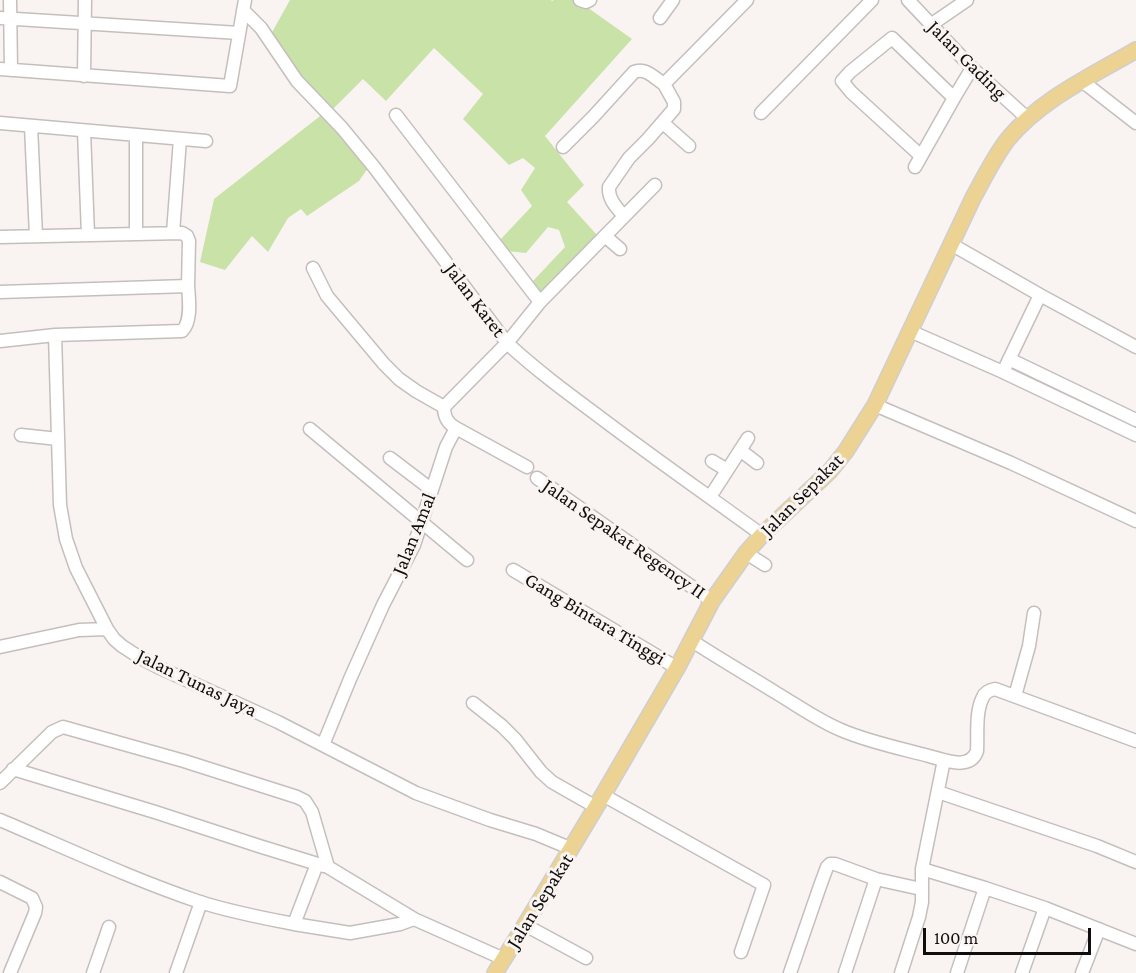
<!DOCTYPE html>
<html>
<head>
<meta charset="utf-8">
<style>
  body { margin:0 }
  #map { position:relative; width:1136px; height:973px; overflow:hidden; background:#f9f4f2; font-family:"Crimson Pro",serif }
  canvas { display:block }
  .scale { position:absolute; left:923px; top:928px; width:168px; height:27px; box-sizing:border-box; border:3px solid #100e0d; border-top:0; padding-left:8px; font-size:18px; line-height:21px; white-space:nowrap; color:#100e0d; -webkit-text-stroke:4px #f9f4f2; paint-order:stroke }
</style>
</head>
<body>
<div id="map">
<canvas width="1136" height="973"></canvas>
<div class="scale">100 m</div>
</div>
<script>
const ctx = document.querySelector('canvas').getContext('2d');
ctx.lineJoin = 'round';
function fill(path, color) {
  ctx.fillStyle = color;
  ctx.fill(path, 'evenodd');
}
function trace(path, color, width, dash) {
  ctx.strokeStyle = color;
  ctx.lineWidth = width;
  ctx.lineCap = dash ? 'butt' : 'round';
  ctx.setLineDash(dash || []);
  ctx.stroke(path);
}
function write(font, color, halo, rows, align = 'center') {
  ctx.font = font + ' "Crimson Pro",serif';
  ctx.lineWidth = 6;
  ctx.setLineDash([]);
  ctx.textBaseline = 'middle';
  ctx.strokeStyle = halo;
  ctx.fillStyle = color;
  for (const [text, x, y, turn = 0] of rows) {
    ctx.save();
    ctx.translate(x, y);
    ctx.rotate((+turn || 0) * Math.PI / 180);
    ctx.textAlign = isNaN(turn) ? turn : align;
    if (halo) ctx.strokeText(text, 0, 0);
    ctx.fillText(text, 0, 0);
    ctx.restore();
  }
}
fill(new Path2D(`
  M 290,0 L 551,0 L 552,1 L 554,0 L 577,0 L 632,39 L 545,136 L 584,185 L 567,202 L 598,236 L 543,296 L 533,281 L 565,247 L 559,230 L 548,227 L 526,253 L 507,251 L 499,241 L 532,206 L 521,190 L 535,168 L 523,158 L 509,165 L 463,119 L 483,94 L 434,48 L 386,101 L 363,79 L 332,110 L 314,95 L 271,34 Z
  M 324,113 L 370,165 L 359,181 L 307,216 L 301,209 L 288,218 L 268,252 L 252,236 L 225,270 L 200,262 L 214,199 Z`), '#c8e2a8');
const minor = new Path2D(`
  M 10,0 L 11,70
  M 580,0 L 586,2 L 590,0
  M 908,0 L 972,68 L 1028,119
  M 243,10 L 261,28 L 297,81 L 342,128 L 374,167 L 507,343 C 535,369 566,392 597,415 C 651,456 707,495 762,535
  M 0,18 L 239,33
  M 660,18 L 673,0
  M 932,24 L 967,0
  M 0,69 L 230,86 L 245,0
  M 84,76 L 85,0
  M 1082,81 L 1136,123
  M 761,113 L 872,0
  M 396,115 L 540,302
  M 0,123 L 206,141
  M 663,123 L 689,146
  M 31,126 L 36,236
  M 84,131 L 88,235
  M 136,135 L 136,234
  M 563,147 L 593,117 L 634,72 C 646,67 654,78 664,84 L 747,0
  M 921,156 L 851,92 L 842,81 L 850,72 L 892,38 L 954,98
  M 915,167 L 954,98 L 972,68
  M 624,216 C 616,207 608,199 609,187 L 629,158 L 648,139 L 674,109 L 674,102 L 664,84
  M 173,233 L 180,139
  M 605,236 L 620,249
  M 0,237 L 182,233 L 187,236 L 189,241 L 188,286
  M 951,244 L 1040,295 L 1003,372
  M 313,268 L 327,296 L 384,364 L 399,379 L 416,391 L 444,407
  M 0,292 L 188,286 C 189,299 192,322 182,331 L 55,335 L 0,341
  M 1040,295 L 1136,347
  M 910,331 L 1003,372 L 1136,435
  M 55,335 L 60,505 L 66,539 L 76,568 L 107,629 L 114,639 L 122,646 L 139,657 L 160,668 L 278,722 L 416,793 L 490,820 L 536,834 L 572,849
  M 1009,359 L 1136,420
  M 875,405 L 1011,463 L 1136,521
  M 456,428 L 527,467
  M 310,429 L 467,560
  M 21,435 L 58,439
  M 740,450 L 757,463
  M 390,458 L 432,490
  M 712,461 L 727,470
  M 537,478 L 712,601
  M 710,497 L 748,438
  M 746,553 L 765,565
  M 513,570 L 677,668
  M 692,641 C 720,659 749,676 778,694 C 798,706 819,721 841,730 C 869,742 899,748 929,756 C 944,760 970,771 977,751 C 978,735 975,712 983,697 C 985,692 990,690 995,689 L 1136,741
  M 0,647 L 79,630 L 107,629
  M 1015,696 L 1029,646 L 1034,613
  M 473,703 L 502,726 L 515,739 L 541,772 L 552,782 L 596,807
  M 323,745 L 350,679 L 383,605 L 414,545 L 446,447 L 456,428 C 447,423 444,417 444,407 L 507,343 L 540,302 L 655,185
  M 13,769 L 155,812 L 259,846 L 324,866
  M 0,783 L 52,732 L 63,727 L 184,761 L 297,797 L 305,801 L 312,812 L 328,867 L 414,919 L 504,959
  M 938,792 L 1097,846 L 1136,862
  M 603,795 L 764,885 L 741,952
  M 0,820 C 66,848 132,879 200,902 C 231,912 263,918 294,924 L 317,864
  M 922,869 L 985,888 L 1045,908 L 1136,944
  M 0,882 L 32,898 L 36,907 L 35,913 L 10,973
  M 294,924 L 350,933 L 400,924 L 414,919
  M 525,925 L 586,958
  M 93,973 L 109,927
  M 176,973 L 201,902
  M 790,973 L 820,886 L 827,867 L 830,864 L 835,864 L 876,879 L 921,889
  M 845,973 L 876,879
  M 901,973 L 919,917 L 922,902 L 922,869 L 944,760
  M 957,973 L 985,888
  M 1022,973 L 1045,908
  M 1082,973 L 1099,929`);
const major = new Path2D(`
  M 495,973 L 525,925 L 596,807 L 677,668 L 712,601 L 746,553 L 762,535 L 830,471 L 846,451 L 875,405 L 973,198 C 984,178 994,157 1008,139 C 1041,99 1092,76 1136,50`);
trace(minor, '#c4bfbd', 15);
trace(major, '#cfcfcf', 18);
trace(minor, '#fff', 12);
trace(major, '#ecd393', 15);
write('20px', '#100e0d', '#f9f4f2', [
  ["Jalan Gading",967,60,45],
  ["Jalan Karet",475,300,53],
  ["Jalan Sepakat",802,495,-45],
  ["Jalan Amal",414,534,-68],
  ["Jalan Sepakat Regency II",624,539,35],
  ["Gang Bintara Tinggi",595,619,31],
  ["Jalan Tunas Jaya",197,683,26],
  ["Jalan Sepakat",540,901,-58]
]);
</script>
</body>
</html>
